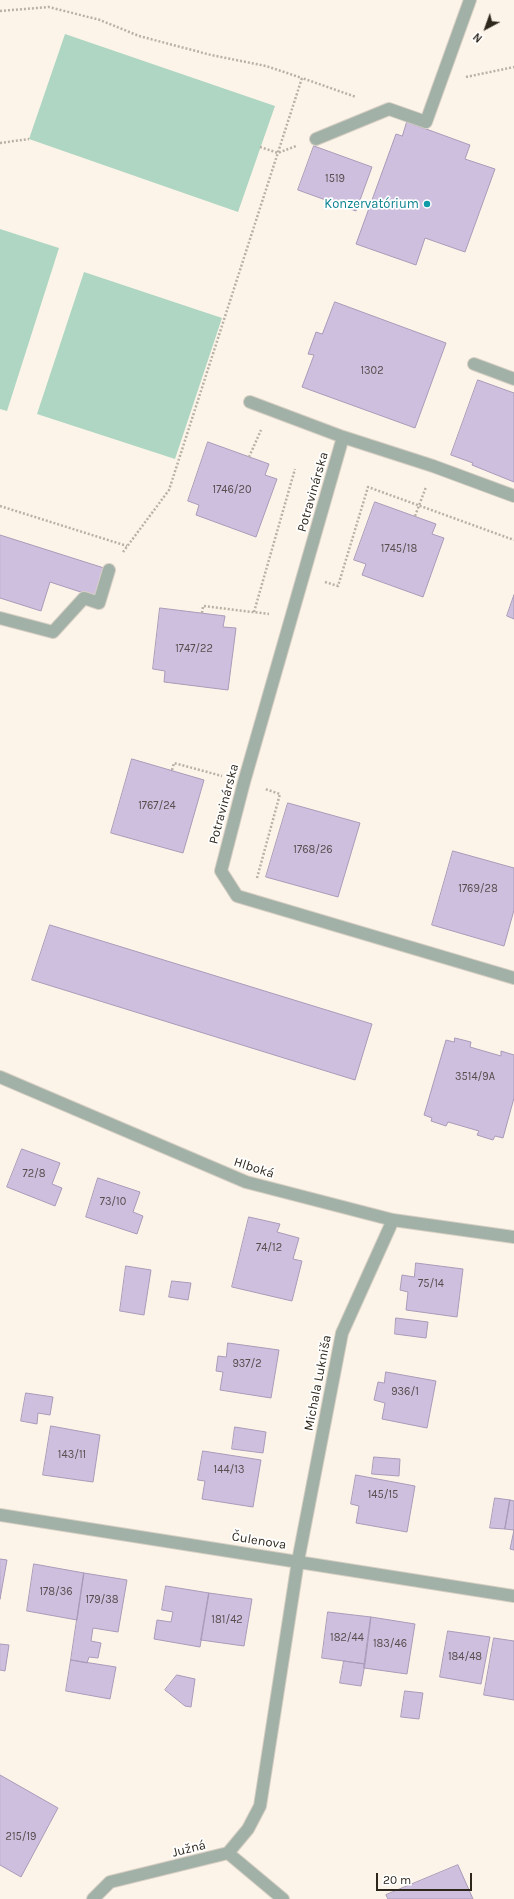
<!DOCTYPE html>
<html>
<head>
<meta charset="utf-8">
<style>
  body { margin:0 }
  #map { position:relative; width:514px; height:1899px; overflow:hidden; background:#fcf4e8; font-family:Karla,sans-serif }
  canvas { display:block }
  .north { position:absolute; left:466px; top:8px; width:40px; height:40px; -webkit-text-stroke:3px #fff; paint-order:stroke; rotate:221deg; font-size:11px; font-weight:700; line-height:16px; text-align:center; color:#2e271b }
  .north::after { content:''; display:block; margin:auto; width:14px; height:18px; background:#2e271b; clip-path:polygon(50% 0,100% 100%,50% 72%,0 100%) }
  .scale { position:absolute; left:376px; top:1873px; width:96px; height:18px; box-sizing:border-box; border:2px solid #2e271b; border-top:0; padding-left:5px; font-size:12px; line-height:14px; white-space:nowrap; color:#2e271b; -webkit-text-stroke:3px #fff; paint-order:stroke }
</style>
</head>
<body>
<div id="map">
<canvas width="514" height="1899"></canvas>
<div class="north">N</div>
<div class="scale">20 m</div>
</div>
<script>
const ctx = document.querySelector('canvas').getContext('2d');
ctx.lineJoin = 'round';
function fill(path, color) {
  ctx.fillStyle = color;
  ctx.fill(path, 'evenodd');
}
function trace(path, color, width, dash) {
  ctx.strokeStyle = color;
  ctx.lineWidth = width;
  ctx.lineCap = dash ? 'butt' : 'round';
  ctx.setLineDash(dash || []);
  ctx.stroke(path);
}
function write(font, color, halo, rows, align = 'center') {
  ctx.font = font + ' Karla,sans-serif';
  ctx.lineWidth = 3.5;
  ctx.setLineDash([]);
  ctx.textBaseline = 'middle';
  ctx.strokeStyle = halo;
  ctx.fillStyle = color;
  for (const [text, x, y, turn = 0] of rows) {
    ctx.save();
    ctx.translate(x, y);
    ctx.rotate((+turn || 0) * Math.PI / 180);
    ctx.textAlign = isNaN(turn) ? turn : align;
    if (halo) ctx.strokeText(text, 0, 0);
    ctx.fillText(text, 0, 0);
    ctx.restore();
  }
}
fill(new Path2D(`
  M 65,34 L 275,106 L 238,212 L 29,139 Z
  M 0,229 L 59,248 L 7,411 L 0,409 Z
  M 84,272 L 222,318 L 175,459 L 37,414 Z`), '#afd6c3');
const building = new Path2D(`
  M 407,122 L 470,145 L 465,159 L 495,169 L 465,252 L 425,238 L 416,265 L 356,244 L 396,134 L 402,136 Z
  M 314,146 L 372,167 L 356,211 L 298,190 Z
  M 335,302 L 446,343 L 415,428 L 302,387 L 314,355 L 308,354 L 316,332 L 322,334 Z
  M 478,380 L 514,393 L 514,482 L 472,465 L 473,463 L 451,455 Z
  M 208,442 L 269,464 L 265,475 L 277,479 L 256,537 L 196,515 L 199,505 L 188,501 Z
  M 375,502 L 436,524 L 432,534 L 444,538 L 423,597 L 362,575 L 366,564 L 354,560 Z
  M 0,535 L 104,568 L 96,597 L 50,582 L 41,611 L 0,598 Z
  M 514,595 L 514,619 L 507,616 Z
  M 160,608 L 225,616 L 223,627 L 236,628 L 228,690 L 164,682 L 165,671 L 153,669 Z
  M 132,759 L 204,780 L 183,853 L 111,833 Z
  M 288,803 L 360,823 L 338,897 L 266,877 Z
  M 453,851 L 514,868 L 514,910 L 504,946 L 432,925 Z
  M 50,925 L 372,1024 L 355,1080 L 32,980 Z
  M 455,1038 L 471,1042 L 470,1047 L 501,1056 L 501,1051 L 514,1055 L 514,1098 L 503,1138 L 495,1136 L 493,1140 L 477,1135 L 479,1131 L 448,1122 L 446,1126 L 431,1121 L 432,1118 L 424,1115 L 446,1040 L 454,1042 Z
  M 22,1149 L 60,1163 L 52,1184 L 62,1188 L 55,1206 L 7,1187 Z
  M 98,1178 L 140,1192 L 133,1212 L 143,1216 L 137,1234 L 86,1217 Z
  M 249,1217 L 280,1224 L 277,1232 L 299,1238 L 293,1259 L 302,1261 L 292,1301 L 232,1287 Z
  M 416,1263 L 463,1269 L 457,1317 L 406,1310 L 408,1292 L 400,1290 L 402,1275 L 414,1277 Z
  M 126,1266 L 151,1270 L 144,1315 L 120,1311 Z
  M 172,1281 L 191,1283 L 188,1300 L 169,1297 Z
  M 396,1318 L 428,1322 L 426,1338 L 395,1334 Z
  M 228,1343 L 279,1350 L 271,1398 L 220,1390 L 223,1372 L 216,1371 L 218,1356 L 226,1357 Z
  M 386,1372 L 436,1381 L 427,1428 L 382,1419 L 385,1403 L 374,1400 L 378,1382 L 384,1383 Z
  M 26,1393 L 53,1397 L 50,1415 L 38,1413 L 37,1424 L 21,1421 Z
  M 51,1426 L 100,1435 L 93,1482 L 43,1475 Z
  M 235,1427 L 266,1432 L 263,1453 L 232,1449 Z
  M 203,1451 L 261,1460 L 253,1507 L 202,1499 L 205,1481 L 198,1480 Z
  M 374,1457 L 400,1459 L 399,1476 L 372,1474 Z
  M 356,1475 L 415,1486 L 407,1532 L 356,1523 L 359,1506 L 351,1504 Z
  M 495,1498 L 510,1500 L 505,1529 L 490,1528 Z
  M 510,1500 L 514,1501 L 514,1550 L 510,1549 L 514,1530 L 505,1529 Z
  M 0,1559 L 7,1560 L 0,1599 Z
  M 34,1564 L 84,1573 L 77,1620 L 27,1611 Z
  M 84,1573 L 127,1580 L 118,1632 L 93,1628 L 91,1641 L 101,1643 L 98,1658 L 89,1657 L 87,1663 L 71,1660 Z
  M 166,1586 L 209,1593 L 200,1647 L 154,1639 L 157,1620 L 171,1622 L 173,1612 L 162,1610 Z
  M 209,1593 L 252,1599 L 244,1646 L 201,1640 Z
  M 328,1612 L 371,1617 L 365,1664 L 322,1658 Z
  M 371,1617 L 415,1624 L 407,1674 L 364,1668 Z
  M 448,1631 L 490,1637 L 481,1684 L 440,1677 Z
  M 494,1638 L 514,1641 L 514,1700 L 484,1695 Z
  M 0,1644 L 9,1645 L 5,1671 L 0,1670 Z
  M 71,1660 L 116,1667 L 110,1699 L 66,1691 Z
  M 344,1661 L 365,1664 L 361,1686 L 340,1683 Z
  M 177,1675 L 195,1679 L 191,1707 L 185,1706 L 165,1690 Z
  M 405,1691 L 423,1693 L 419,1719 L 401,1717 Z
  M 0,1775 L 58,1808 L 21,1877 L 0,1865 Z
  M 458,1865 L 473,1899 L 388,1899 L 386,1895 Z`);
fill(building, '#cebfdf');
trace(building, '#a99bb9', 1);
const service = new Path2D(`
  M 316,139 L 389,109 L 426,122 L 470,0
  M 0,618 L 53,632 L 84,598 L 99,603 L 109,570`);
const minor = new Path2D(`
  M 474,364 L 514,379
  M 250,402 L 343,437 L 433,466 L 514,496
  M 343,437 L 244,782 L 221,871 L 237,896 L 514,978
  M 0,1077 L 246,1182 L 393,1220 L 514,1237
  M 0,1515 L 514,1596
  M 228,1853 L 248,1829 L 260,1806 L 298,1561 L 342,1333 L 393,1220
  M 93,1899 L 110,1882 L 228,1853 L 283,1899`);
trace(service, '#d7cfc3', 14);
trace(minor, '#d7cfc3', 14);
trace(new Path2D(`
  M 0,11 L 49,7 L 100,20 L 139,36 L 211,55 L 266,66 L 302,78
  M 466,77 L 514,67
  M 0,143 L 29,139
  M 260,147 L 278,153 L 296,146
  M 249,457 L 261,430
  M 0,506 L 127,546
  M 415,516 L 426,487
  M 123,552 L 169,490 L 302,78 L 356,97
  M 325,582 L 338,586 L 368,487 L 514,540
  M 254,612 L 295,469
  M 202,613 L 203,606 L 269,614
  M 172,770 L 174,763 L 222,776
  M 257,878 L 280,794 L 265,789`), '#b9b1a5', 2.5, [2, 2]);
trace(service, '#a2b1a8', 12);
trace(minor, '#a2b1a8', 12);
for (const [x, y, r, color] of [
  [427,204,4,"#0f9aa8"]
]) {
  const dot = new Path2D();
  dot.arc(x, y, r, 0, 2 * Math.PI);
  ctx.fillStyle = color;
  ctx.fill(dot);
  trace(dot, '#fff', 1.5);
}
write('11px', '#564d4c', null, [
  ["1519",335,179],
  ["1302",372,371],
  ["1746/20",232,490],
  ["1745/18",399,549],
  ["1747/22",194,649],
  ["1767/24",157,806],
  ["1768/26",313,850],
  ["1769/28",478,889],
  ["3514/9A",475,1077],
  ["72/8",34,1174],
  ["73/10",113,1202],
  ["74/12",269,1248],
  ["75/14",431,1284],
  ["937/2",247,1364],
  ["936/1",405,1392],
  ["143/11",72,1455],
  ["144/13",229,1470],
  ["145/15",383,1495],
  ["178/36",56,1592],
  ["179/38",102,1600],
  ["181/42",227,1620],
  ["182/44",347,1638],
  ["183/46",390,1644],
  ["184/48",465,1657],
  ["215/19",21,1837]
]);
write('13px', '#0d838f', '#fff', [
  ["Konzervatórium",419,204]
], 'right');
write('13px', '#2e271b', '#fff', [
  ["Potravinárska",313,492,-74],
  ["Potravinárska",224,804,-75],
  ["Hlboká",254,1168,18],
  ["Michala Lukniša",318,1383,-79],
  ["Čulenova",259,1541,9],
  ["Južná",189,1849,-14]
]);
</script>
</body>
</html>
